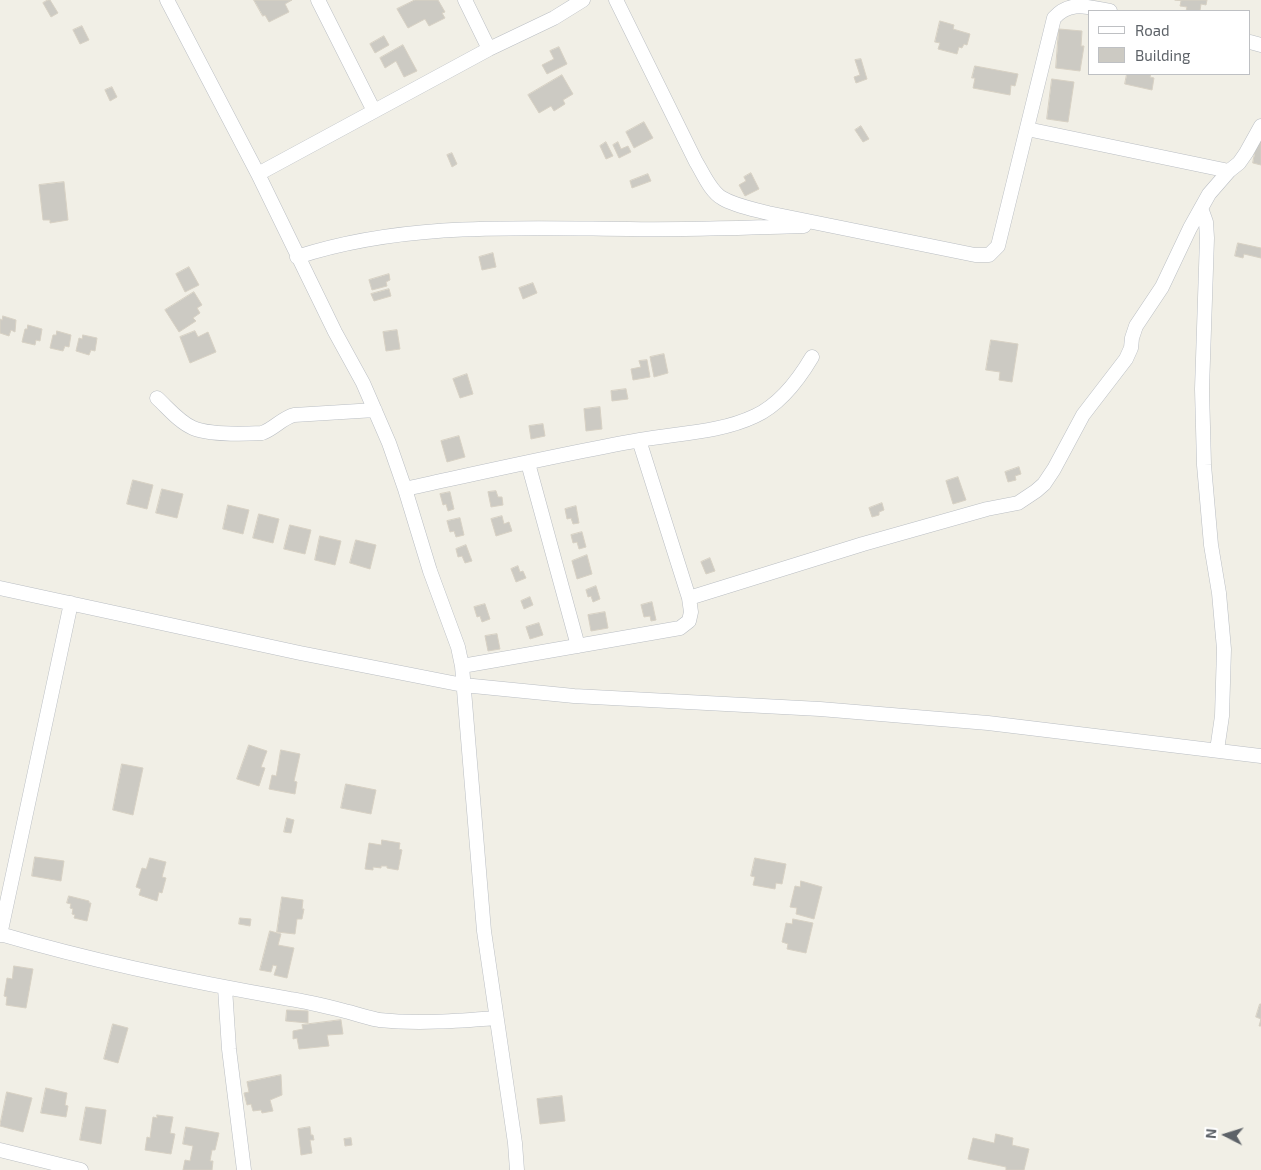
<!DOCTYPE html>
<html>
<head>
<meta charset="utf-8">
<style>
  body { margin:0 }
  #map { position:relative; width:1261px; height:1170px; overflow:hidden; background:#f1efe6; font-family:"Exo 2",sans-serif }
  canvas { display:block }
  .legend { position:absolute; left:1088px; top:10px; width:162px; height:65px; box-sizing:border-box; background:#fff; border:1px solid #bec0c3; margin:0; padding:6px 9px; list-style:none; font-size:15px; color:#5d6268 }
  .legend li { display:flex; align-items:center; gap:10px; height:25px }
  .legend b { width:25px; border:1px solid #bec0c3 }
  .north { position:absolute; left:1201px; top:1110px; width:50px; height:50px; -webkit-text-stroke:4px #fff; paint-order:stroke; rotate:275deg; font-size:14px; font-weight:700; line-height:20px; text-align:center; color:#5d6268 }
  .north::after { content:''; display:block; margin:auto; width:18px; height:22px; background:#5d6268; clip-path:polygon(50% 0,100% 100%,50% 72%,0 100%) }
</style>
</head>
<body>
<div id="map">
<canvas width="1261" height="1170"></canvas>
<ul class="legend">
<li><b style="height:6px;background:#fff"></b>Road</li>
<li><b style="height:14px;background:#cccac3"></b>Building</li>
</ul>
<div class="north">N</div>
</div>
<script>
const ctx = document.querySelector('canvas').getContext('2d');
ctx.lineJoin = 'round';
function fill(path, color) {
  ctx.fillStyle = color;
  ctx.fill(path, 'evenodd');
}
function trace(path, color, width, dash) {
  ctx.strokeStyle = color;
  ctx.lineWidth = width;
  ctx.lineCap = dash ? 'butt' : 'round';
  ctx.setLineDash(dash || []);
  ctx.stroke(path);
}
const building = new Path2D(`
  M 48,0 L 50,0 L 58,13 L 51,17 L 43,3 Z
  M 254,0 L 292,0 L 285,4 L 289,12 L 269,22 L 265,15 L 263,16 Z
  M 415,0 L 438,0 L 445,12 L 442,13 L 445,18 L 429,26 L 425,19 L 408,28 L 397,9 Z
  M 1175,0 L 1207,0 L 1206,5 L 1201,4 L 1200,11 L 1186,11 L 1187,7 L 1180,6 L 1181,1 Z
  M 940,21 L 954,25 L 953,29 L 970,34 L 967,45 L 964,44 L 962,48 L 959,47 L 957,54 L 938,49 L 940,43 L 935,42 Z
  M 82,26 L 89,40 L 80,44 L 73,30 Z
  M 1059,29 L 1082,31 L 1081,46 L 1084,46 L 1080,71 L 1056,68 Z
  M 384,36 L 389,45 L 375,53 L 370,44 Z
  M 403,45 L 417,71 L 404,77 L 396,61 L 385,68 L 380,58 Z
  M 559,47 L 567,64 L 547,74 L 542,65 L 554,59 L 550,51 Z
  M 861,59 L 867,79 L 856,83 L 854,77 L 860,75 L 855,60 Z
  M 975,66 L 1018,74 L 1015,86 L 1011,85 L 1010,95 L 973,88 L 975,78 L 972,78 Z
  M 1127,74 L 1151,74 L 1150,77 L 1154,78 L 1152,90 L 1125,84 Z
  M 562,75 L 573,94 L 563,100 L 565,104 L 554,111 L 551,106 L 539,113 L 528,95 Z
  M 1052,79 L 1074,82 L 1068,122 L 1047,119 Z
  M 112,87 L 117,97 L 110,101 L 105,90 Z
  M 1261,120 L 1261,165 L 1253,163 Z
  M 644,122 L 653,138 L 634,148 L 626,132 Z
  M 861,126 L 869,139 L 863,142 L 855,130 Z
  M 606,142 L 613,156 L 606,159 L 600,146 Z
  M 618,142 L 621,149 L 628,146 L 631,152 L 619,158 L 613,145 Z
  M 452,153 L 457,164 L 452,167 L 447,155 Z
  M 751,173 L 759,189 L 745,196 L 739,185 L 746,181 L 744,177 Z
  M 648,174 L 651,181 L 632,188 L 630,181 Z
  M 64,182 L 68,220 L 50,223 L 50,220 L 43,220 L 39,185 Z
  M 1238,243 L 1261,248 L 1261,258 L 1244,254 L 1243,258 L 1235,256 Z
  M 493,253 L 496,267 L 482,270 L 479,257 Z
  M 189,267 L 199,285 L 185,292 L 176,274 Z
  M 389,274 L 390,280 L 386,282 L 387,286 L 372,290 L 369,280 Z
  M 533,283 L 537,293 L 523,299 L 519,288 Z
  M 389,289 L 391,296 L 374,301 L 371,294 Z
  M 194,292 L 202,305 L 197,308 L 200,313 L 193,318 L 196,321 L 179,332 L 165,310 Z
  M 3,316 L 16,320 L 15,332 L 11,330 L 9,336 L 0,333 L 0,319 L 2,320 Z
  M 28,325 L 42,329 L 40,341 L 36,340 L 35,345 L 22,342 L 25,329 L 27,329 Z
  M 397,330 L 400,349 L 386,351 L 383,332 Z
  M 57,331 L 71,335 L 69,347 L 65,346 L 63,351 L 50,348 L 53,335 L 56,335 Z
  M 195,331 L 198,337 L 208,332 L 216,352 L 190,363 L 180,337 Z
  M 83,335 L 97,338 L 95,351 L 91,350 L 89,355 L 76,351 L 79,338 L 82,339 Z
  M 991,340 L 1018,344 L 1012,382 L 999,380 L 1000,372 L 986,370 Z
  M 664,354 L 668,373 L 654,377 L 650,357 Z
  M 647,360 L 650,377 L 633,380 L 631,369 L 641,367 L 639,361 Z
  M 467,374 L 473,394 L 460,398 L 453,379 Z
  M 626,389 L 628,399 L 612,401 L 611,391 Z
  M 600,407 L 602,429 L 586,431 L 584,409 Z
  M 543,424 L 545,436 L 531,439 L 529,426 Z
  M 459,436 L 465,457 L 447,462 L 441,441 Z
  M 1019,467 L 1021,474 L 1015,476 L 1016,480 L 1008,482 L 1005,472 Z
  M 958,477 L 966,500 L 953,504 L 946,481 Z
  M 133,480 L 153,485 L 147,509 L 127,504 Z
  M 162,489 L 183,494 L 177,518 L 156,513 Z
  M 496,491 L 498,497 L 502,497 L 503,505 L 491,507 L 488,492 Z
  M 450,492 L 454,509 L 448,511 L 446,504 L 443,505 L 440,494 Z
  M 882,503 L 884,510 L 879,512 L 879,515 L 872,517 L 869,508 Z
  M 228,505 L 249,510 L 243,534 L 223,529 Z
  M 576,506 L 579,523 L 573,524 L 571,518 L 567,519 L 565,509 Z
  M 259,514 L 279,519 L 273,543 L 253,538 Z
  M 502,516 L 504,524 L 509,522 L 512,531 L 496,536 L 491,519 Z
  M 460,518 L 464,535 L 456,537 L 454,531 L 450,532 L 447,521 Z
  M 290,525 L 311,530 L 305,554 L 284,549 Z
  M 582,532 L 586,547 L 579,549 L 577,542 L 573,543 L 571,535 Z
  M 320,536 L 341,541 L 335,565 L 315,560 Z
  M 356,540 L 376,545 L 370,569 L 350,563 Z
  M 466,545 L 472,561 L 465,563 L 462,556 L 458,557 L 456,549 Z
  M 587,555 L 592,574 L 577,579 L 572,561 Z
  M 710,558 L 715,571 L 706,574 L 701,562 Z
  M 518,566 L 520,572 L 523,571 L 526,578 L 516,582 L 511,569 Z
  M 596,586 L 600,599 L 593,602 L 591,596 L 588,597 L 586,590 Z
  M 530,597 L 533,605 L 524,609 L 521,601 Z
  M 652,602 L 656,620 L 651,621 L 650,616 L 644,617 L 641,605 Z
  M 485,604 L 490,619 L 482,622 L 480,616 L 477,617 L 474,607 Z
  M 605,612 L 608,628 L 591,631 L 588,615 Z
  M 539,623 L 543,635 L 530,639 L 526,627 Z
  M 497,634 L 500,649 L 488,651 L 485,636 Z
  M 249,745 L 267,751 L 261,767 L 265,768 L 259,786 L 237,779 Z
  M 281,750 L 300,754 L 294,781 L 297,782 L 295,794 L 269,789 L 272,775 L 276,776 Z
  M 122,764 L 143,768 L 133,815 L 113,810 Z
  M 346,784 L 376,790 L 371,814 L 341,808 Z
  M 287,818 L 294,820 L 291,833 L 284,832 Z
  M 382,840 L 400,843 L 399,849 L 402,850 L 398,870 L 387,868 L 387,866 L 381,866 L 381,868 L 373,867 L 373,870 L 365,869 L 369,843 L 381,845 Z
  M 35,857 L 64,861 L 61,881 L 32,876 Z
  M 150,858 L 166,862 L 162,877 L 166,878 L 162,893 L 159,892 L 157,901 L 139,895 L 141,889 L 136,887 L 142,868 L 146,869 Z
  M 755,858 L 786,864 L 782,884 L 776,883 L 775,889 L 753,885 L 755,877 L 751,876 Z
  M 801,881 L 822,887 L 814,919 L 796,914 L 797,908 L 790,907 L 795,886 L 800,887 Z
  M 69,896 L 89,901 L 89,903 L 91,903 L 87,921 L 74,918 L 75,915 L 72,914 L 73,909 L 70,908 L 71,904 L 67,903 Z
  M 282,897 L 303,900 L 302,909 L 304,909 L 302,919 L 297,919 L 295,934 L 277,932 Z
  M 240,918 L 251,919 L 250,926 L 239,924 Z
  M 793,919 L 813,923 L 806,953 L 787,949 L 788,944 L 782,942 L 786,923 L 792,924 Z
  M 270,931 L 281,934 L 278,945 L 294,948 L 287,978 L 274,975 L 277,966 L 273,965 L 271,972 L 260,970 Z
  M 14,966 L 33,969 L 26,1008 L 6,1005 L 7,997 L 4,996 L 7,978 L 12,979 Z
  M 1260,1004 L 1261,1004 L 1261,1026 L 1259,1026 L 1261,1019 L 1256,1017 Z
  M 287,1010 L 308,1011 L 308,1023 L 286,1021 Z
  M 341,1020 L 343,1034 L 327,1035 L 329,1046 L 299,1049 L 297,1038 L 293,1039 L 293,1031 L 303,1029 L 302,1025 Z
  M 113,1024 L 128,1028 L 118,1063 L 104,1059 Z
  M 281,1075 L 282,1095 L 270,1100 L 273,1111 L 262,1113 L 261,1110 L 253,1111 L 251,1104 L 247,1105 L 244,1093 L 249,1092 L 247,1082 Z
  M 46,1088 L 67,1093 L 65,1105 L 68,1106 L 66,1117 L 41,1113 Z
  M 7,1092 L 32,1098 L 23,1132 L 0,1126 Z
  M 562,1096 L 565,1121 L 540,1124 L 537,1099 Z
  M 86,1107 L 106,1110 L 101,1144 L 80,1140 Z
  M 157,1115 L 173,1117 L 170,1133 L 175,1134 L 171,1154 L 145,1150 L 147,1137 L 150,1138 L 153,1117 L 157,1118 Z
  M 186,1127 L 219,1133 L 215,1150 L 212,1150 L 210,1161 L 213,1161 L 212,1170 L 183,1170 L 185,1160 L 190,1161 L 193,1146 L 183,1144 Z
  M 310,1127 L 311,1135 L 313,1135 L 314,1140 L 310,1140 L 312,1153 L 301,1155 L 298,1129 Z
  M 996,1134 L 1013,1138 L 1012,1145 L 1029,1149 L 1024,1170 L 1006,1170 L 1006,1167 L 968,1159 L 973,1138 L 994,1143 Z
  M 351,1138 L 352,1145 L 345,1146 L 344,1139 Z`);
fill(building, '#cccac3');
trace(building, '#d7d1c4', 1);
const street = new Path2D(`
  M 167,0 L 258,174 L 335,332 L 363,383 L 389,443 L 405,489 L 430,571 L 458,647 L 462,666 L 484,931 L 515,1143 L 517,1170
  M 318,0 L 374,111
  M 465,0 L 489,49
  M 616,0 L 696,162 C 703,173 710,191 722,198 C 735,206 753,209 768,213 L 975,255 L 989,255 L 998,246 L 1054,18 C 1070,0 1087,7 1110,11
  M 1250,42 L 1261,45
  M 1027,129 L 1229,171
  M 258,174 L 489,49 L 554,18 L 583,0
  M 1201,208 L 1206,222 L 1207,238 L 1202,389 L 1204,465 L 1211,545 L 1219,593 L 1224,649 L 1222,716 L 1217,750
  M 297,257 C 404,222 518,228 629,229 C 687,230 745,228 804,226
  M 157,398 C 168,408 179,422 193,428 C 210,435 243,434 262,433 C 274,429 282,418 294,415 L 375,410
  M 528,463 L 578,646
  M 405,489 C 483,472 561,454 640,440 C 678,433 719,433 755,416 C 779,405 799,379 812,357
  M 0,588 L 300,653 L 463,685 L 574,696 L 820,709 L 988,723 L 1261,756
  M 689,598 L 863,544 L 987,509 L 1018,503 L 1036,491 L 1044,484 L 1054,469 L 1083,415 L 1126,359 L 1131,348 L 1132,338 L 1136,326 L 1162,287 L 1190,228 L 1209,194 L 1229,171 L 1239,163 L 1246,153 L 1261,126
  M 462,666 L 680,628 L 689,621 L 691,612 L 689,598 L 639,440
  M 0,934 C 95,962 192,982 290,999 C 310,1002 329,1007 349,1012 C 359,1015 369,1018 379,1020 C 417,1024 458,1021 496,1018
  M 0,935 L 71,603
  M 225,988 L 229,1049 L 244,1170
  M 0,1150 L 81,1170`);
trace(street, '#babec3', 15);
trace(street, '#fff', 14);
</script>
</body>
</html>
